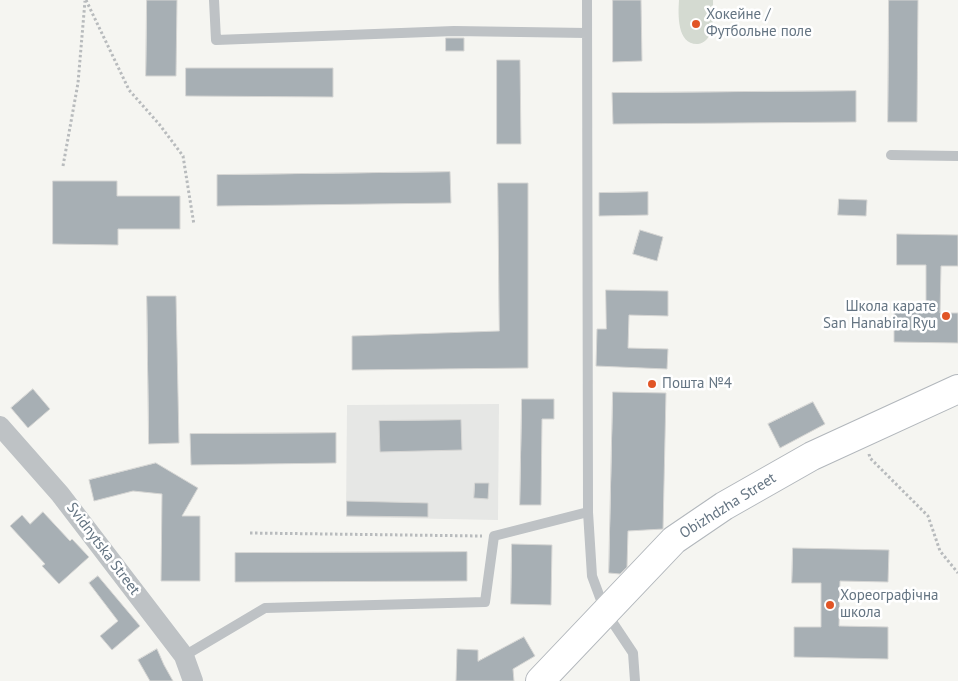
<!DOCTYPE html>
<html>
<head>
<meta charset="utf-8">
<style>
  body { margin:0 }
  canvas { display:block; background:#f5f5f1 }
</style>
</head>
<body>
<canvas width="958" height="681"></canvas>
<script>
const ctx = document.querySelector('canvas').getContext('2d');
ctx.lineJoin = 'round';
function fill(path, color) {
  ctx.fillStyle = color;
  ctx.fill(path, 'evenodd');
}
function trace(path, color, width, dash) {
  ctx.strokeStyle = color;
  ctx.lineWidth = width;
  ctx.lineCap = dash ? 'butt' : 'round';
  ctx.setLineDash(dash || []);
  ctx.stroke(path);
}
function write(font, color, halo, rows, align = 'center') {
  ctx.font = font + ' "PT Sans",sans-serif';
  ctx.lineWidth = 5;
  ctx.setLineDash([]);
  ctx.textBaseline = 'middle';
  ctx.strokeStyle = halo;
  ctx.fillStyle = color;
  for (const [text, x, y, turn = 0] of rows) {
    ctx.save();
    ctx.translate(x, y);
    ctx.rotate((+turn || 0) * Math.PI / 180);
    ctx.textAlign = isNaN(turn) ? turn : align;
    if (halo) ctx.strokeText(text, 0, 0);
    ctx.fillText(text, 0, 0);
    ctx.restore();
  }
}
fill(new Path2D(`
  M 499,404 L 498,520 L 346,517 L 347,405 Z`), '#e6e7e5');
fill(new Path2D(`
  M 679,0 L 713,0 C 713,10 714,22 711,31 C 709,38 705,43 698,44 C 677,45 678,15 679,0 Z`), '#d4dad1');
const building = new Path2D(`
  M 147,0 L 177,0 L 176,76 L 146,76 Z
  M 613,0 L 641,0 L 642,61 L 613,62 Z
  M 889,0 L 918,0 L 917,122 L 888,122 Z
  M 446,38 L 464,38 L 464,51 L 446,51 Z
  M 497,60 L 520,60 L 521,144 L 497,144 Z
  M 186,68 L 333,68 L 333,97 L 186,96 Z
  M 856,91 L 856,122 L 613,124 L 612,93 Z
  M 450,172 L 451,203 L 217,206 L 217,175 Z
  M 53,181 L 117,181 L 117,196 L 180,196 L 180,229 L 118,229 L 118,245 L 53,244 Z
  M 498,183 L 528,183 L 528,368 L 352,370 L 352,336 L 499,331 Z
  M 648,192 L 648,215 L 599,216 L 599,193 Z
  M 839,199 L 867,200 L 866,216 L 838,215 Z
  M 640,230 L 663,237 L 657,261 L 633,254 Z
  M 897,234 L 958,235 L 958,266 L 941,266 L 940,313 L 958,313 L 958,343 L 894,342 L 894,311 L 926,312 L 926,265 L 897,265 Z
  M 606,290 L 668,291 L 668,316 L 629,315 L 628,348 L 668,349 L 667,369 L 596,366 L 597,329 L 606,329 Z
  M 147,296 L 176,296 L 179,443 L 149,444 Z
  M 33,389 L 50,409 L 28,428 L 11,408 Z
  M 613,392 L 666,393 L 663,529 L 628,531 L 627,567 L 620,574 L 609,573 Z
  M 522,399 L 554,399 L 554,419 L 542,419 L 541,505 L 520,505 Z
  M 813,402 L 825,424 L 780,448 L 768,424 Z
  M 461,420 L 462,450 L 380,452 L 379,421 Z
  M 336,433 L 336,463 L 191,465 L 190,434 Z
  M 156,463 L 198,488 L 182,516 L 200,516 L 200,581 L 161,581 L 162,494 L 133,491 L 94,501 L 89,480 Z
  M 475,483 L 489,483 L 488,499 L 474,498 Z
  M 347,501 L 428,503 L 428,517 L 347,516 Z
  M 43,512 L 70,541 L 72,539 L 89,557 L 59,584 L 42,566 L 45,564 L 10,526 L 22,515 L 30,524 Z
  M 512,544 L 552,545 L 551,605 L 511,604 Z
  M 793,548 L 889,550 L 888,582 L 840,581 L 839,626 L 888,627 L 888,659 L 794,657 L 794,627 L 821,627 L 821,583 L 792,583 Z
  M 467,552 L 467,581 L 235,582 L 235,553 Z
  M 98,576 L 140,626 L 112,650 L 100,636 L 118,621 L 89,583 Z
  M 524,637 L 535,656 L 513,669 L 514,681 L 456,681 L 457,649 L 478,650 L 478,661 Z
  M 157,649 L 164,665 L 173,681 L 150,681 L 138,660 Z`);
fill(building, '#a7afb4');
trace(building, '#d6d6d4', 1);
const secondary = new Path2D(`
  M 540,681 L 674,540 L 724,506 L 812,456 L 958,389`);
trace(secondary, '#b2b7bc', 30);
trace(new Path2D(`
  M 86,0 L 129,90 L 159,124 L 183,156 L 194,225
  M 63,166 L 78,83 L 85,1
  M 869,454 L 870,458 L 928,516 L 940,551 L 958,573
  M 250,533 L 482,536`), '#b8bbbd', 3, [2.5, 2.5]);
trace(new Path2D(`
  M 214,0 L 216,40 L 454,31 L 587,33
  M 587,0 L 588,512 L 592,576 L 605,611 L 633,653 L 635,681
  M 891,155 L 958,156
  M 184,656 L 265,608 L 485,602 L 494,536 L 588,512`), '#bec2c5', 10);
trace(new Path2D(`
  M 0,426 L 60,494 L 184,656 L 193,681`), '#bec2c5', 20);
trace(secondary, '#fff', 28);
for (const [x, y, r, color] of [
  [696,24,5,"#e15526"],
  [946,316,5,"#e15526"],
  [652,384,5,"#e15526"],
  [830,605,5,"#e15526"]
]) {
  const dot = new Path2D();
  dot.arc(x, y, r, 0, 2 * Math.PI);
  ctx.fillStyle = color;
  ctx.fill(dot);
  trace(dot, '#fff', 2);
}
write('15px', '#647482', '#fff', [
  ["Хокейне /",706,15],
  ["Футбольне поле",706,32],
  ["Школа карате",936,307,"right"],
  ["San Hanabira Ryu",936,324,"right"],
  ["Пошта №4",662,384],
  ["Хореографічна",840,596],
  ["школа",840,613]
], 'left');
write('15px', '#647482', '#fff', [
  ["Obizhdzha Street",728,506,-32],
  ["Svidnytska Street",103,549,53]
]);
</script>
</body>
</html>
